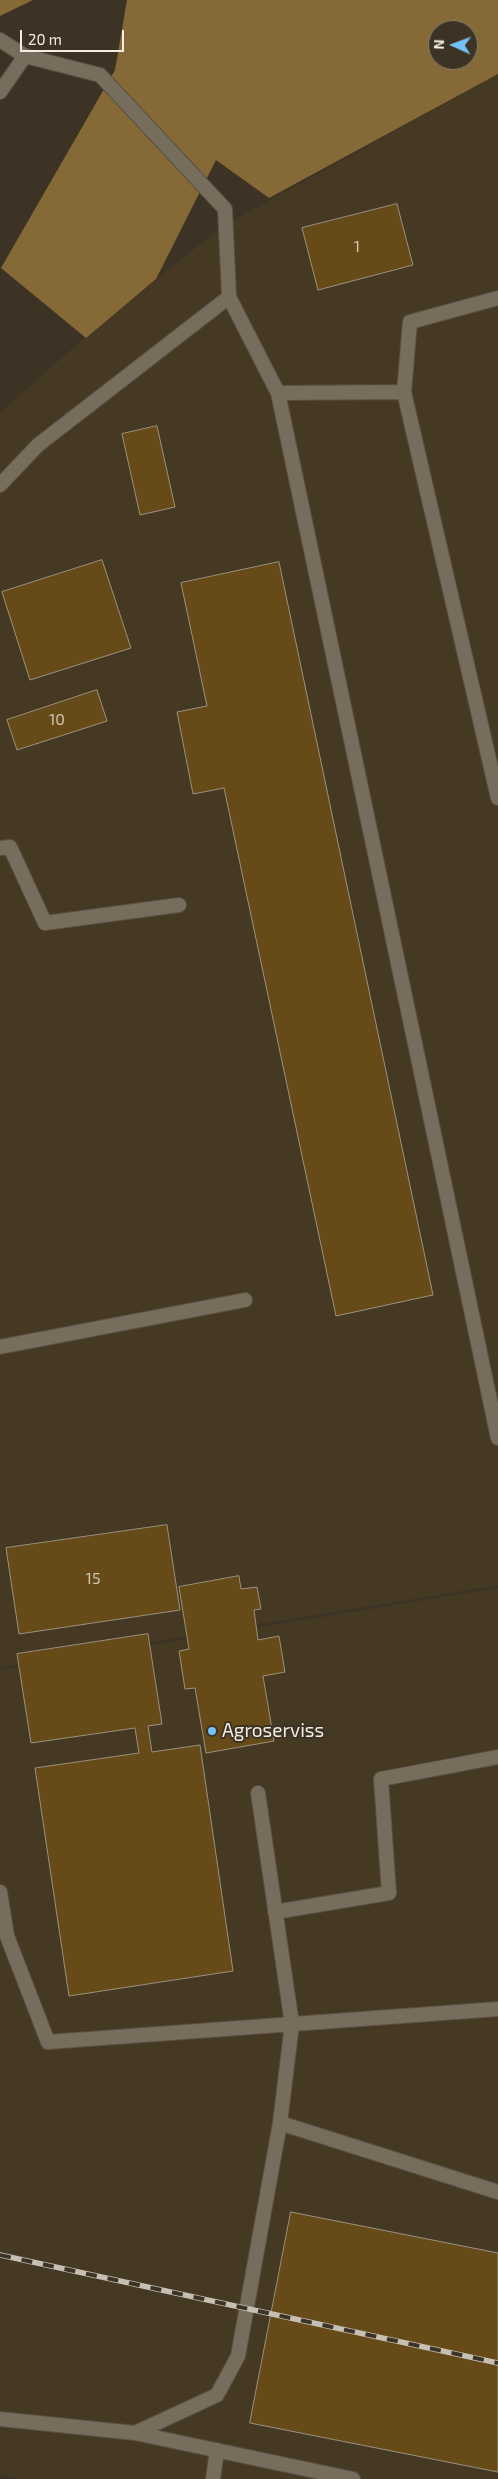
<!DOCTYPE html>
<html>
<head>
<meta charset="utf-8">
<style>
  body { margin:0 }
  #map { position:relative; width:498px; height:2479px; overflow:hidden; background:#3c3324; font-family:"Exo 2",sans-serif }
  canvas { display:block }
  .north { position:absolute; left:428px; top:20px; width:50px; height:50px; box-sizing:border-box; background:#3c3324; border:1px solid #857d70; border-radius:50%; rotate:272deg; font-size:14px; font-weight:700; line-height:20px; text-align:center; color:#f3ede3 }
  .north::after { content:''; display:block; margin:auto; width:18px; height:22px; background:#73c1f6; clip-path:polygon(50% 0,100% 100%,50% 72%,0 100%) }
  .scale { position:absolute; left:20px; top:30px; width:104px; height:22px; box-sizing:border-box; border:2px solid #f3ede3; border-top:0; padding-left:6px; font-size:15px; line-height:18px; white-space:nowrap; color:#f3ede3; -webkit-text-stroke:4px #3c3324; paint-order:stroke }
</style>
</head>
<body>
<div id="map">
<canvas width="498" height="2479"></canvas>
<div class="north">N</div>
<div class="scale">20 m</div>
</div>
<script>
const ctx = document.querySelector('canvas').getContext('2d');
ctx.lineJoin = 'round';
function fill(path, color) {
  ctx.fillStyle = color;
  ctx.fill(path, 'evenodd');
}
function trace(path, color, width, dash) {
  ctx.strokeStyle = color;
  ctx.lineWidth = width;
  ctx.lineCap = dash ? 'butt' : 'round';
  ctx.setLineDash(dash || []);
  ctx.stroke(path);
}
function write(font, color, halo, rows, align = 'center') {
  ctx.font = font + ' "Exo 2",sans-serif';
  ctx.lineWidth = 4;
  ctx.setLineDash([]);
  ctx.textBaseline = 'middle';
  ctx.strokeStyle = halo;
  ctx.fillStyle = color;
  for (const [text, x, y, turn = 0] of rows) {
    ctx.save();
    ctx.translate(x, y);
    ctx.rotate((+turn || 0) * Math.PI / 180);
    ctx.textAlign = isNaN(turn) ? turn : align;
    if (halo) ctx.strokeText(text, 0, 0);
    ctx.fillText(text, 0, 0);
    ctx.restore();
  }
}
fill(new Path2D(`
  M 498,74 L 498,1585 L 0,1667 L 0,413 L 85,337 L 223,226 Z
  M 498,1588 L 498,2479 L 20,2479 L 0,2475 L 0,1670 Z`), '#463924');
fill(new Path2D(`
  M 0,0 L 33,0 L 0,16 Z
  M 127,0 L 498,0 L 498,74 L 269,198 L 216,160 L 156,279 L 86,338 L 1,268 L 115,70 ZM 438,30 L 468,30 L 468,60 L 438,60 Z`), '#856937');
const building = new Path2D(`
  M 397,204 L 413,265 L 318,290 L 302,228 Z
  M 157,426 L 175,507 L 140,515 L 122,434 Z
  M 102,560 L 131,648 L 30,680 L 2,592 Z
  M 279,562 L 433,1295 L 336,1316 L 224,788 L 193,794 L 177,712 L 207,706 L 181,583 Z
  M 97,690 L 107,721 L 17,750 L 7,720 Z
  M 167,1525 L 180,1610 L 19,1634 L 6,1548 Z
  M 239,1576 L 241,1589 L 257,1587 L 261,1609 L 254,1610 L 258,1640 L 279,1636 L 285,1672 L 263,1676 L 274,1741 L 206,1753 L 195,1688 L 185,1689 L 179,1651 L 189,1649 L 179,1587 Z
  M 148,1634 L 162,1724 L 148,1726 L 152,1752 L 200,1745 L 233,1971 L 69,1996 L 35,1768 L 139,1753 L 135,1728 L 31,1743 L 17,1654 Z
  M 291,2212 L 498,2253 L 498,2472 L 250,2423 Z`);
fill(building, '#664b18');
trace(building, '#9b917f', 1);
const service = new Path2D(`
  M 0,92 L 25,56 L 100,75 L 225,209 L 229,297 L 278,393 L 498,1438
  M 498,298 L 410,322 L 404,392 L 498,798
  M 278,393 L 404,392
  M 0,485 L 38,445 L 229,297
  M 0,848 L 10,847 L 45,923 L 179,905
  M 0,1347 L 245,1300
  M 0,1892 L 7,1936 L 48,2042 L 498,2009
  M 275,1912 L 389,1893 L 381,1779 L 498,1757
  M 280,2123 L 498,2192
  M 0,2419 L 135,2433 L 353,2479
  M 135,2433 L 217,2395 L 238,2356 L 280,2123 L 292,2024 L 258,1793
  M 213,2479 L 217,2450`);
const tertiary = new Path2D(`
  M 0,40 L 25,56`);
trace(service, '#595144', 16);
trace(tertiary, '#595144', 16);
trace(service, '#776d5c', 14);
trace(tertiary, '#776d5c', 14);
const rail = new Path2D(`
  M 0,2255 L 498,2363`);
trace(rail, '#c6bfb4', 5.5);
trace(rail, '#3c3324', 4, [11]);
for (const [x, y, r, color] of [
  [212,1731,5,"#73c1f6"]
]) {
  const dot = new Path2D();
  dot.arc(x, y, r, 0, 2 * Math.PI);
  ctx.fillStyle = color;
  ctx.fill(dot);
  trace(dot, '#3c3324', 2);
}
write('16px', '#d0c4b0', null, [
  ["1",357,247],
  ["10",57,720],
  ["15",93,1579]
]);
write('19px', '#f3ede3', '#3c3324', [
  ["Agroserviss",222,1731]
], 'left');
</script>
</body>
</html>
